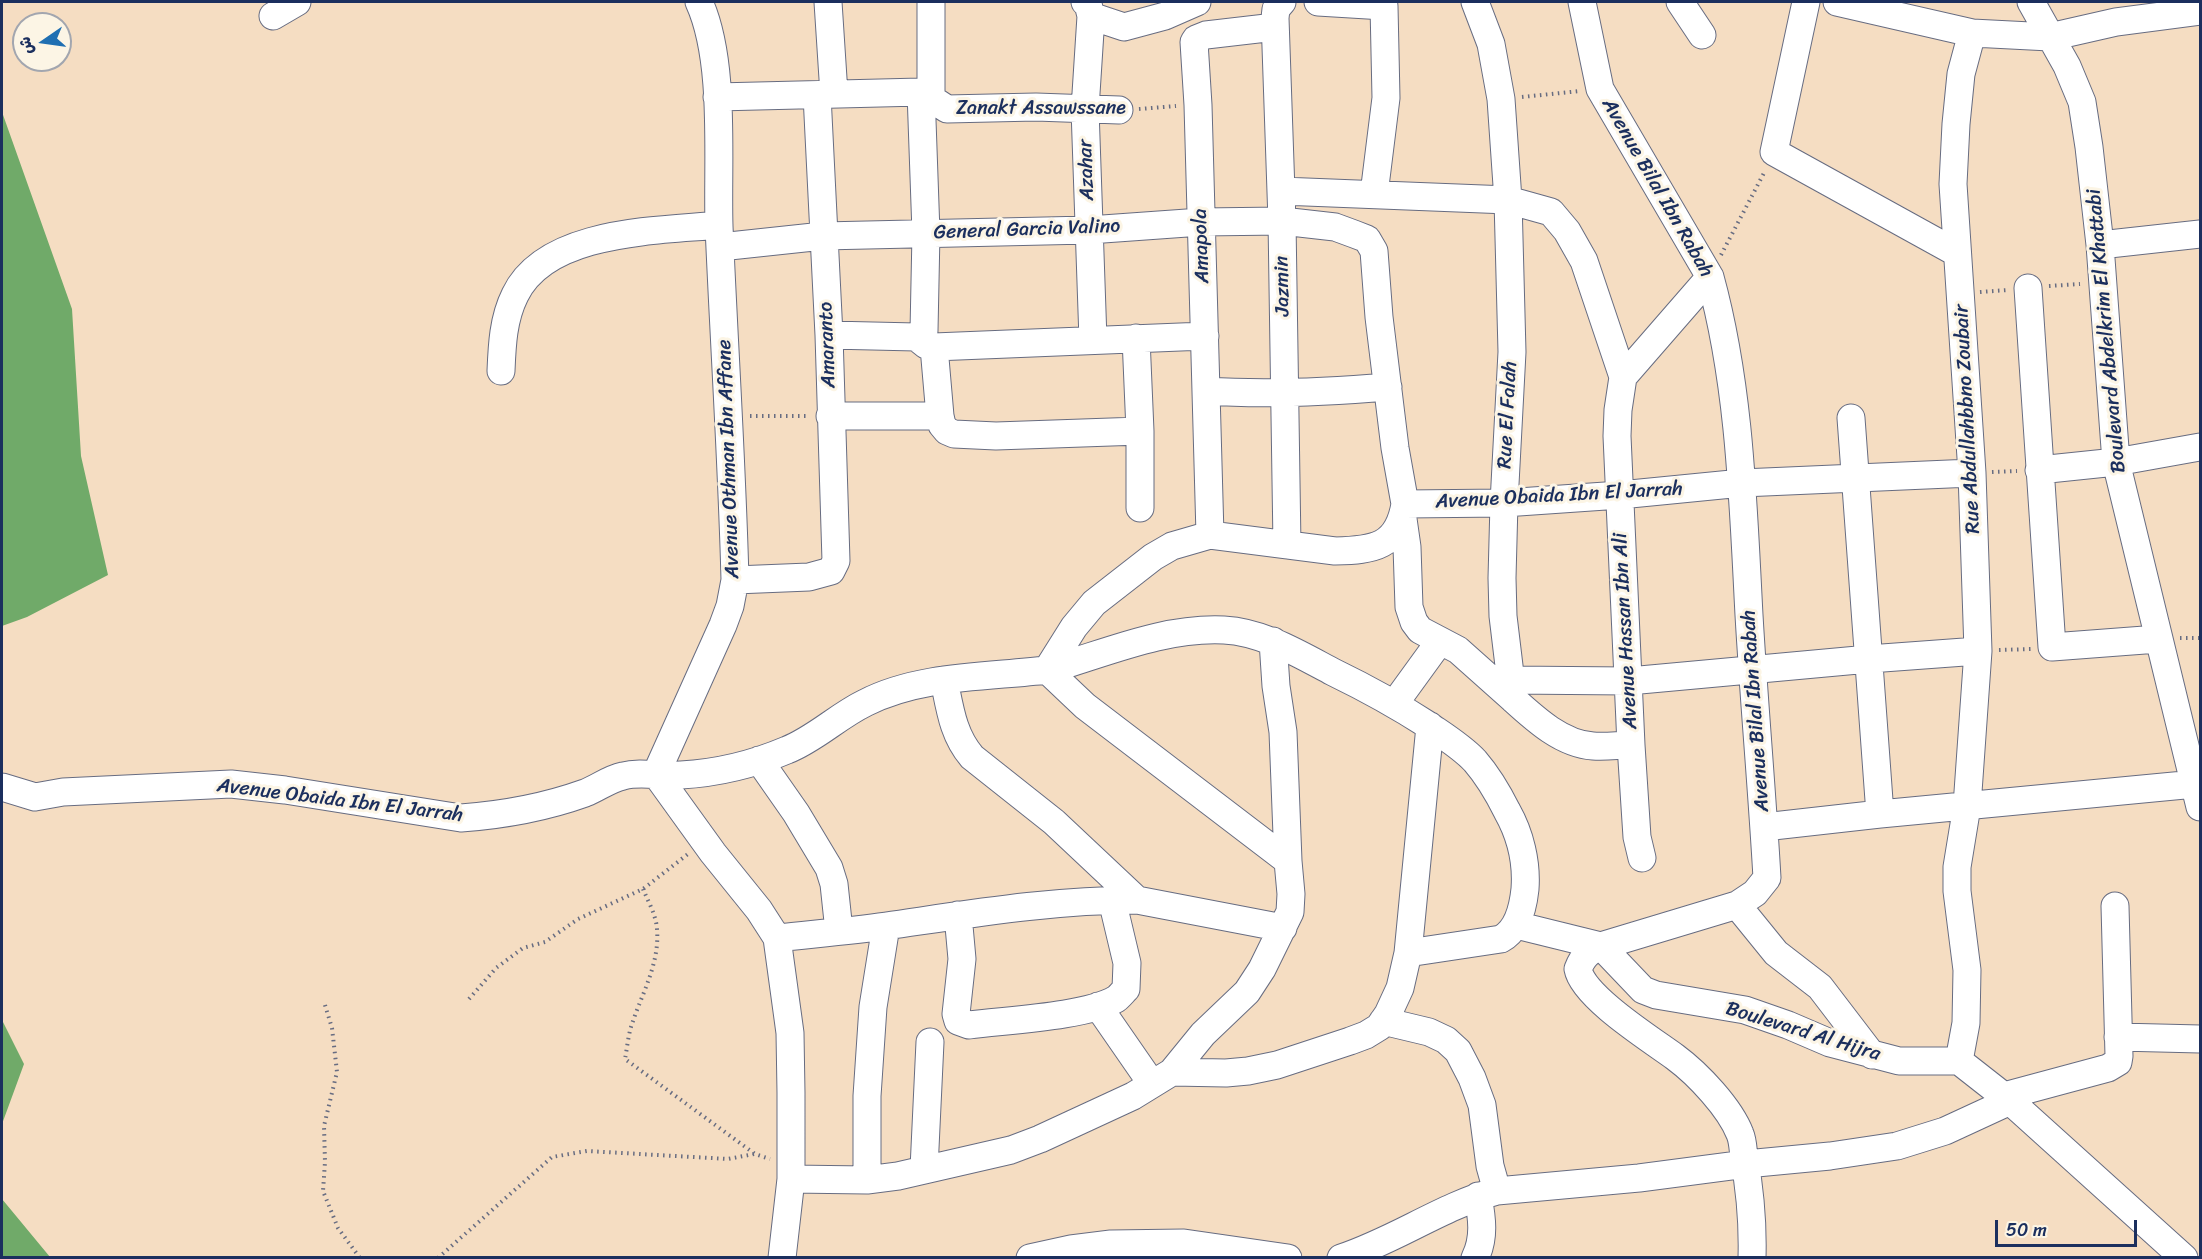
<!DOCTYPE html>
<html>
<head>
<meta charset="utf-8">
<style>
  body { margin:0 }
  #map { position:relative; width:2202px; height:1259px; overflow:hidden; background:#f5ddc2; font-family:Sriracha,"Playpen Sans Arabic",sans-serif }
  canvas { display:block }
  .frame { position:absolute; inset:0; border:3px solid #1b2f5e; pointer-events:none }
  .north { position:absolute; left:12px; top:12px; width:60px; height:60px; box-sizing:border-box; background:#fcf5e5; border:2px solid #a2a6af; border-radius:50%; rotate:257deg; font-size:16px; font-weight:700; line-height:24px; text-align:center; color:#1b2f5e }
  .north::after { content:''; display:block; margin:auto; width:21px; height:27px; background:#1f6fb2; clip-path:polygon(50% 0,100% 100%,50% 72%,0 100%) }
  .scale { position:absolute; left:1995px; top:1220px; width:142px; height:27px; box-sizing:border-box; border:3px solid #1b2f5e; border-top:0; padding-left:8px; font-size:18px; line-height:21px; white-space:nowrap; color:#1b2f5e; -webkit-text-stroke:4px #fcf5e5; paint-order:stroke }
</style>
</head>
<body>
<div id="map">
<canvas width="2202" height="1259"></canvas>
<div class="frame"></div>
<div class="north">ش</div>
<div class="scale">50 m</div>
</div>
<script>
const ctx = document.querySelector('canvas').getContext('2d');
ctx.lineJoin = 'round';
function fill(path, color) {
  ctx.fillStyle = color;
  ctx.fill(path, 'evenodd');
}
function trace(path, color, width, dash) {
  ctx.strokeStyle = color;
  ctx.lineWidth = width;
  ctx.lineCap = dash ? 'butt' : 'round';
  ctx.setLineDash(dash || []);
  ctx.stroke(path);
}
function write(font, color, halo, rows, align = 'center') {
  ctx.font = font + ' Sriracha,sans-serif';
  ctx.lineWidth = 6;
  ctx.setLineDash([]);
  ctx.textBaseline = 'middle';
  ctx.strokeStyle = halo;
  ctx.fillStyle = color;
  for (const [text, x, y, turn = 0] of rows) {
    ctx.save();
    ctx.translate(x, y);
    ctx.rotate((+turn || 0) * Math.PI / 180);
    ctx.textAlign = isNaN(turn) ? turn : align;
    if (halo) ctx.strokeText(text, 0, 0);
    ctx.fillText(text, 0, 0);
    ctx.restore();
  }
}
fill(new Path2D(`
  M 2,112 L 72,309 L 81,456 L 108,575 L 27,617 L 2,626 Z
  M 2,1020 L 24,1064 L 2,1124 Z
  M 2,1199 L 50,1257 L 2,1257 Z`), '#70aa69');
const minor = new Path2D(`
  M 828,2 L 834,94
  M 931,2 L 931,99
  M 1085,2 L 1088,4 L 1091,16 L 1085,109 L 1093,340
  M 1282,2 L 1276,9 L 1275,18 L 1282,221 L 1287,545
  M 1318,2 L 1384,6 L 1386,98 L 1374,194
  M 1475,2 L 1491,44 L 1501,99 L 1508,200 L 1512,352 L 1504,503 L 1502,578 L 1503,616 L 1513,699 C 1535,719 1562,744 1593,746 C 1606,747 1619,745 1631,745
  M 1582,2 L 1600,89 L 1710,277 C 1740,386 1743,502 1749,615 C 1754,702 1762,790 1767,878 L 1755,893 L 1737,905 L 1601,946 C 1589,951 1583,956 1578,969 C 1583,997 1652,1040 1675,1057 C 1698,1074 1730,1108 1740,1134 C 1743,1141 1743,1150 1744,1157 C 1750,1190 1753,1224 1752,1258
  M 1680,2 L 1702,35
  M 1806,2 L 1774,152 L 1957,253
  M 1837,2 L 1972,33 L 2050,37 L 2116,22 L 2200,11
  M 2031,2 L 2067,66 L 2082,102 L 2089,147 L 2100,245 L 2116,462 L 2200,807
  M 273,16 L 297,2
  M 1091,16 L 1124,27 L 1165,16 L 1197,2
  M 717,97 L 921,92 L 947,109 L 1036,107 L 1119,110
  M 1281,191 L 1508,200 L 1551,212 L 1567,231 L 1584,261 L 1623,377 L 1618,410 L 1617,436 L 1631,745 L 1637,837 L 1642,858
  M 2100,245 L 2200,234
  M 720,247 L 823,236 L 1089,230 L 1201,222 L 1282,221 L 1335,227 L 1354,234 L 1367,239 L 1374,251 L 1379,317 L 1395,448 L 1405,504
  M 2028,288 L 2052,647 L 2158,639
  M 829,335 L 916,337 L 924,331 L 926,233 L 921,92
  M 916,337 L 926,345 L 934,347 L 1205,336
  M 1136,338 L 1140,431 L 1140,508
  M 934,347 L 940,416 L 942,425 L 947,431 L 954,434 L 996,436 L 1140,431
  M 501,371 C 502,346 503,319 515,295 C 546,230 657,231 719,225
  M 1623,377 L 1710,277
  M 1207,391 C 1267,395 1328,392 1388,387
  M 830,416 L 940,416
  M 1851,418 L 1880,814
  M 2039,470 L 2116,462 L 2200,447
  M 1403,519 L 1407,547 L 1409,607 L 1414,622 L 1420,630 L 1458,650 L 1513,699
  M 1210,535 L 1198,105 L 1194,42 L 1196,39 L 1206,35 L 1275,27
  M 735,580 L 809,577 L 831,571 L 836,561 L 829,335 L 817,95
  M 1047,670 C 1104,654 1163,627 1224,630 C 1263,632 1299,654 1333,672 C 1366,688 1397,705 1428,725 C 1444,736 1462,747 1475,761 C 1488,776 1498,793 1507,811 C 1520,834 1527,862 1525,889 C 1523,908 1518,930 1501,939 L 1408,953
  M 1047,670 L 1085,706 L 1288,861
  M 944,680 C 950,709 953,735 972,757 L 1054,822 L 1137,900
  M 1510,680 L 1629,681 L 1869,659 L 1978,651
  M 1395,703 L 1440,641
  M 759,760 L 796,813 L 829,868 L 834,884 L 839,931
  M 656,774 L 723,625 L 730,606 L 735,580 C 732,462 724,344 719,226 C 717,160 726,61 699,2
  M 656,774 L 713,853 L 759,910 L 777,938 L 790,1033 L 791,1093 L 791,1179 L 782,1258
  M 2,787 L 35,797 L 63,792 L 231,784 L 285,790 L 461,818 C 502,815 546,807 585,793 C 598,788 609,779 623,776 C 642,771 661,777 681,775 C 717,773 754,764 787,750 C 815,739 838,716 865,703 C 919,675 988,677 1047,670 L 1074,627 L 1094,603 L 1153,557 L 1172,546 L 1210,535 L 1335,551 C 1374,550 1398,547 1405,504 L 1504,503 L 1620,495 L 1742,483 L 1972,473
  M 1764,827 L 1880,814 L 2195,784
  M 1737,905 L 1776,953 L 1820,987 L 1872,1055
  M 958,915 L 962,959 L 956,1014 L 958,1021 L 969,1025 C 1006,1020 1085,1017 1116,999 C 1119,997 1123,992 1126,989 L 1127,963 L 1112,900
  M 1516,925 L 1601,946 L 1643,990 L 1656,995 L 1745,1010 L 1788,1025 L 1830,1043 L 1899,1061 L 1959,1061 L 2010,1101 L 2184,1258
  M 777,938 C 813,934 850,931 886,926 C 970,914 1052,900 1137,900 L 1283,928
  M 1098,1006 L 1152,1084
  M 1383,1021 L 1429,1032 L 1446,1040 L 1458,1051 L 1472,1078 L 1482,1105 L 1490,1166 L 1497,1191
  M 2118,1037 L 2200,1039
  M 1959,1061 L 1966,1023 L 1967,970 L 1957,891 L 1957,867 L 1967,806 L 1978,651 L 1972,473 L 1953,184 L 1956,124 L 1961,74 L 1972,33
  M 1172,1072 L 1203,1034 L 1247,992 L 1262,969 L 1290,912 L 1291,894 L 1288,861 L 1283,732 L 1276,686 L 1273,641
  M 2004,1096 L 2108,1068 L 2118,1062 L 2119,1056 L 2115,906
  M 924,1169 L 930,1042
  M 791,1179 L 867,1180 L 898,1176 L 1011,1150 L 1040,1139 L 1133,1096 L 1172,1072 L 1226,1073 L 1248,1071 L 1277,1065 L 1350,1041 L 1366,1035 L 1379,1027 L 1388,1014 L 1400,988 L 1408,953 L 1430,726
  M 867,1180 L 867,1096 L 873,1007 L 886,926
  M 1030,1258 L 1071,1249 L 1111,1244 L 1184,1243 L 1288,1258
  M 1341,1258 C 1396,1240 1442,1206 1497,1191 L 1639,1178 L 1746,1164 L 1830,1156 L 1897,1146 L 1945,1131 L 2010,1101
  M 1475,1258 C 1485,1238 1482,1218 1478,1196`);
trace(minor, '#676c81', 29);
trace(new Path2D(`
  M 1522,97 L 1580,91
  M 1139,109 L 1176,106
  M 1721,255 L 1765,171
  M 2049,286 L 2080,284
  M 1980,292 L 2008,290
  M 750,416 L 809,416
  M 1992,472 L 2017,471
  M 2180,638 L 2200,638
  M 1999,650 L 2031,649
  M 643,889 C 648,901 656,915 657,929 C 660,964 641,995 631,1027 C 628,1037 627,1049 625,1059 L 755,1154 L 770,1159
  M 469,999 L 496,968 L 523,948 L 545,942 L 578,919 L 643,889 L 688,854
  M 325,1005 L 332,1028 L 337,1072 L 324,1126 L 325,1162 L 323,1191 L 338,1228 L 360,1258
  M 438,1258 L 552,1157 L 587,1151 L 728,1159 L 754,1154`), '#676c81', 4, [1.5, 4.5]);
trace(minor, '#fff', 27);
write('20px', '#1b2f5e', '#fcf5e5', [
  ["Zanakt Assawssane",1041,109],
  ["Azahar",1087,170,-92],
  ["Avenue Bilal Ibn Rabah",1657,188,60],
  ["General Garcia Valino",1027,230,-2],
  ["Amapola",1202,246,-92],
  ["Jazmin",1283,286,-91],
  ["Boulevard Abdelkrim El Khattabi",2107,331,-95],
  ["Amaranto",828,345,-92],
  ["Rue El Falah",1508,415,-87],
  ["Rue Abdullahbbno Zoubair",1968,419,-93],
  ["Avenue Othman Ibn Affane",729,459,-92],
  ["Avenue Obaida Ibn El Jarrah",1559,496,-3],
  ["Avenue Hassan Ibn Ali",1626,631,-93],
  ["Avenue Bilal Ibn Rabah",1756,711,-94],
  ["Avenue Obaida Ibn El Jarrah",340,801,7],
  ["Boulevard Al Hijra",1803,1032,17]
]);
</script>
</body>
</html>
